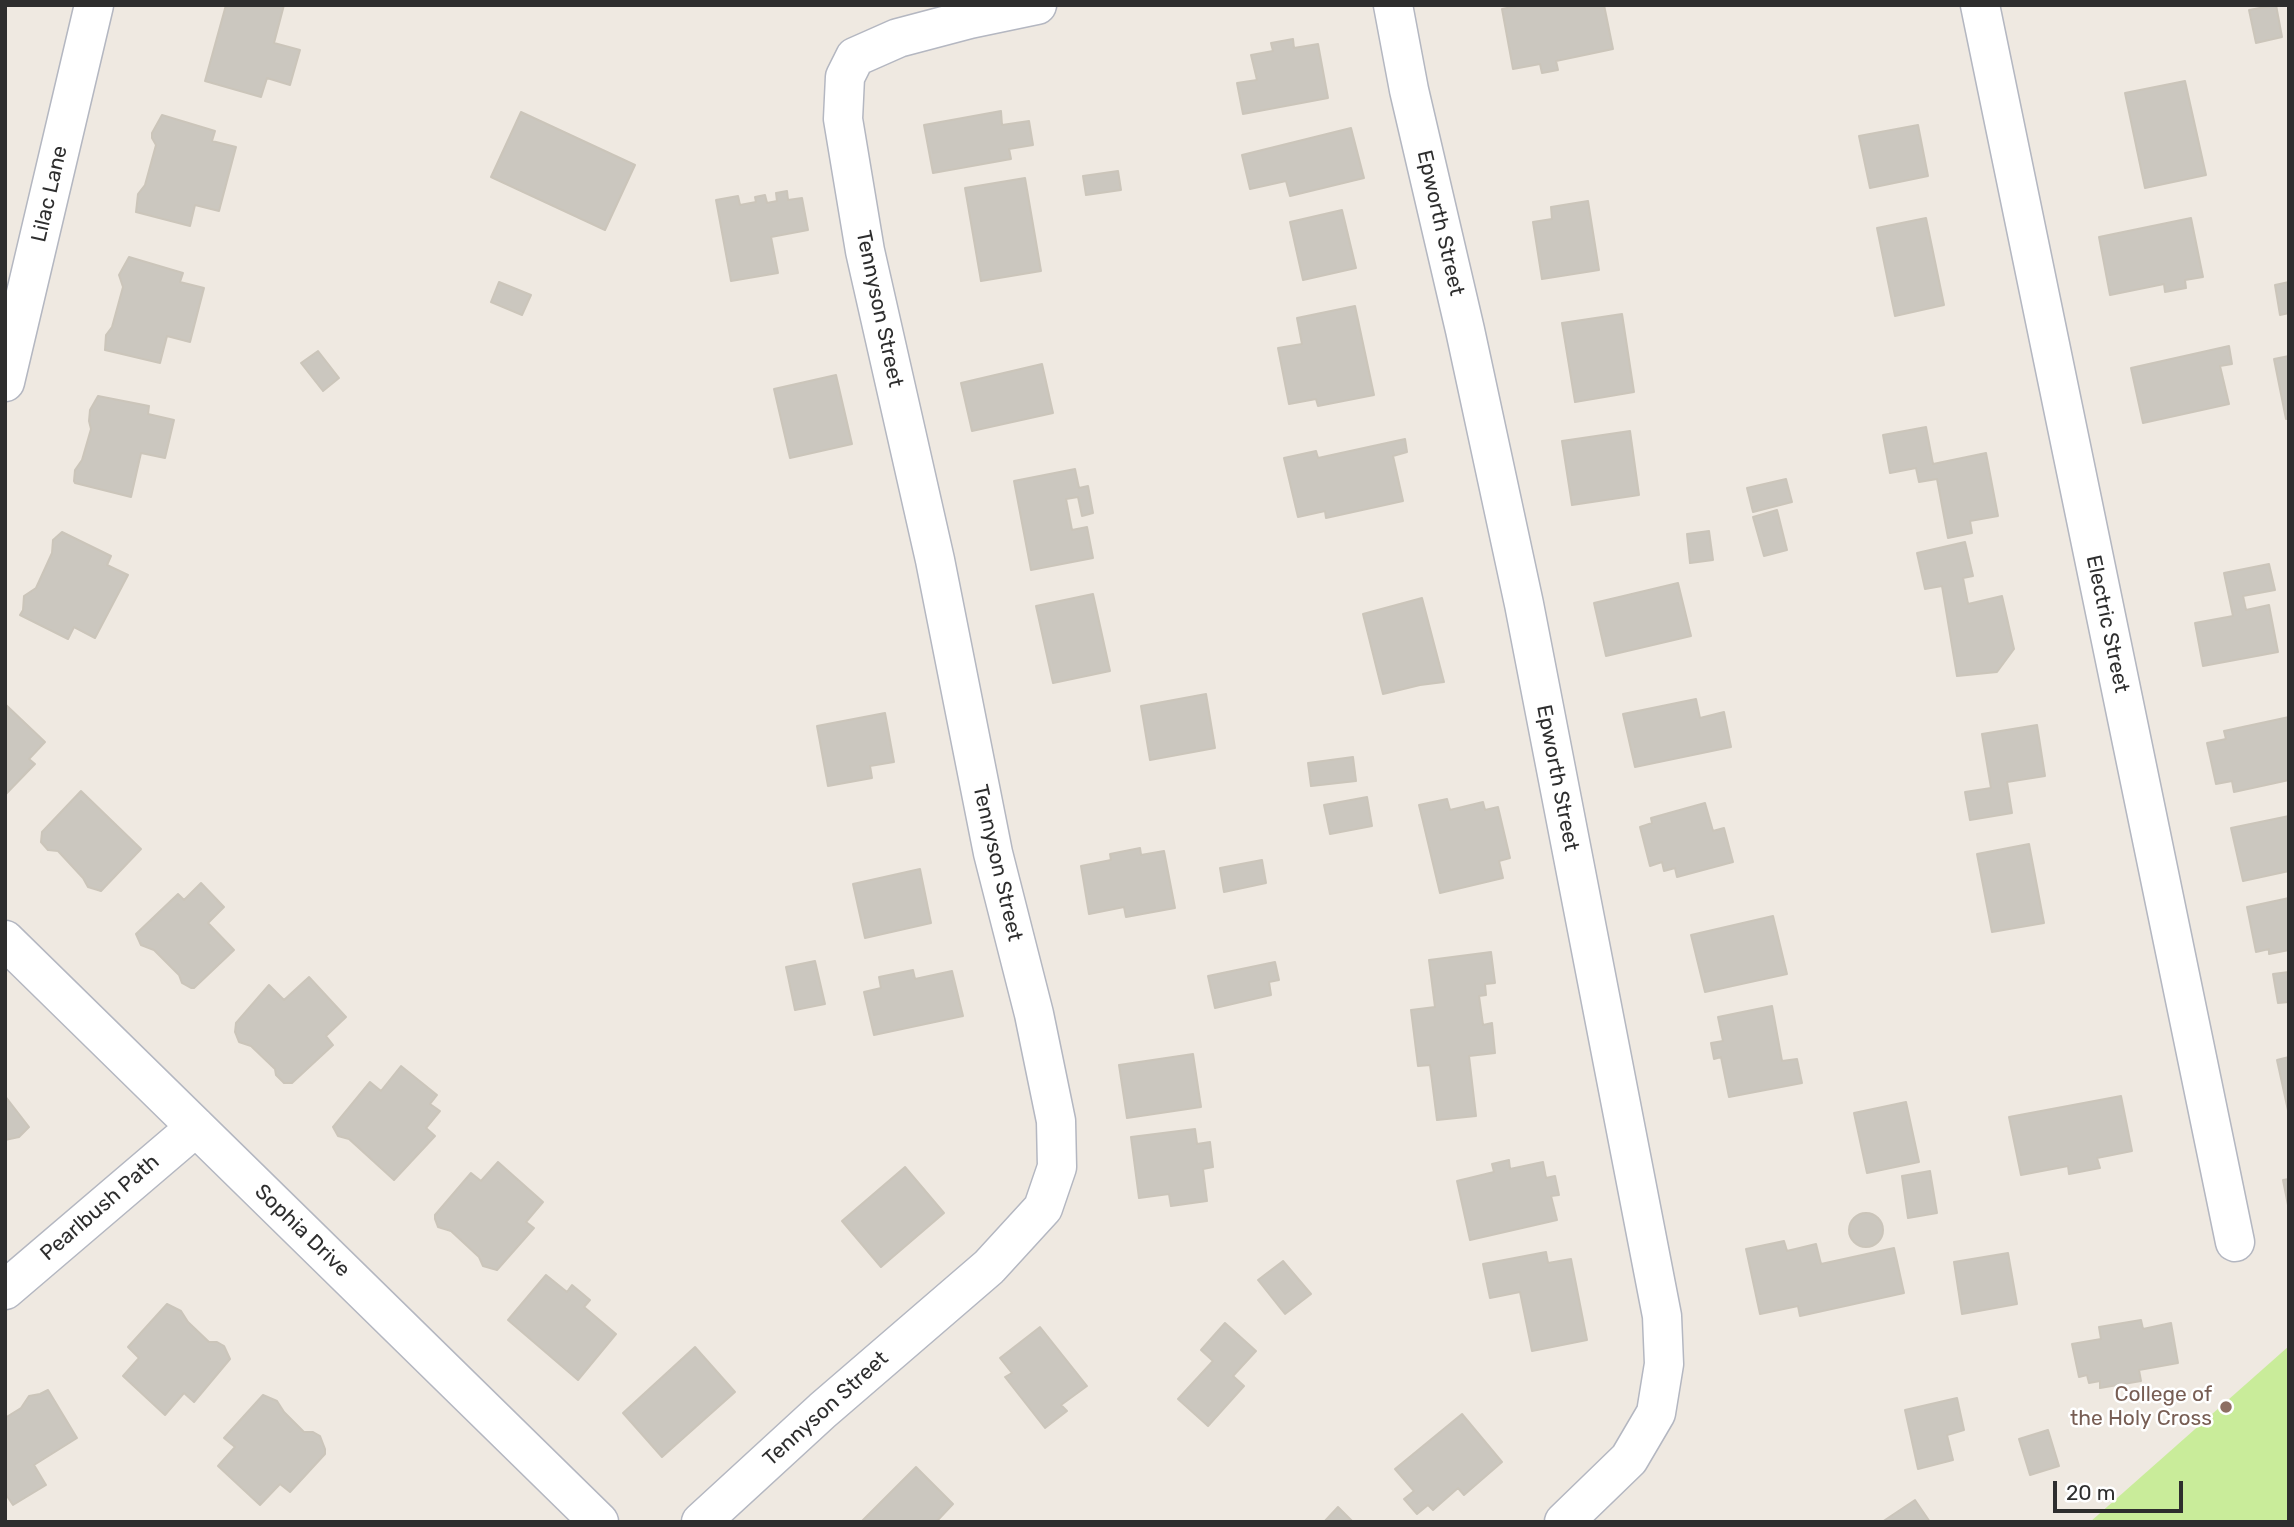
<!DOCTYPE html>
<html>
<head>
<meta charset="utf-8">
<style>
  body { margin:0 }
  #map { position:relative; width:2294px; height:1527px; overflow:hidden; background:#efe9e1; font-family:Rubik,sans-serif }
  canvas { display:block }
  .frame { position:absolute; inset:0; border:7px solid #2e2e2e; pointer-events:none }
  .scale { position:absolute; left:2053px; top:1481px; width:130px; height:32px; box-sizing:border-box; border:4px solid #2e2e2e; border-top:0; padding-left:9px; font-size:21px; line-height:24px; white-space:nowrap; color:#2e2e2e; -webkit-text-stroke:5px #fff; paint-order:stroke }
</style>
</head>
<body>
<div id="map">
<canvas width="2294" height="1527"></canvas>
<div class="frame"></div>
<div class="scale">20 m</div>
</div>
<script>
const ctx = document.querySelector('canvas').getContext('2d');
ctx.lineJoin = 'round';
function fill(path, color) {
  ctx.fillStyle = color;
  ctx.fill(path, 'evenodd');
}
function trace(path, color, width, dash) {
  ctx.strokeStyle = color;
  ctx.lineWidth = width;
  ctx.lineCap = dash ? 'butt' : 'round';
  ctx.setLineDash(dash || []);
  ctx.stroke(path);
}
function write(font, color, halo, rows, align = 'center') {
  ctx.font = font + ' Rubik,sans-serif';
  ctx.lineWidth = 5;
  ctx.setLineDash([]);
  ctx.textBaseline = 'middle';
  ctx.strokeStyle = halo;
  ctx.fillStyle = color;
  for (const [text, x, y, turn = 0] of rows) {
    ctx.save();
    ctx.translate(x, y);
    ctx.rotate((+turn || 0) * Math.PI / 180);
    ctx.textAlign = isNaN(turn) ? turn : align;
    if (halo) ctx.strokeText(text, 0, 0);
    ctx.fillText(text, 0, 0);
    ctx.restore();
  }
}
fill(new Path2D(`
  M 2289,1346 L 2289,1522 L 2090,1522 Z`), '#c9ec9a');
const building = new Path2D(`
  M 226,5 L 284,5 L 274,43 L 300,50 L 290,85 L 267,78 L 261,97 L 205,81 Z
  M 1522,5 L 1604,5 L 1613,49 L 1556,61 L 1558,70 L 1542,73 L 1540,64 L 1513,69 L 1502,9 Z
  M 2276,5 L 2282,37 L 2256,43 L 2249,10 Z
  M 1293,39 L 1294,48 L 1318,44 L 1328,98 L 1243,114 L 1237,83 L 1257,80 L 1251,55 L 1273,51 L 1271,43 Z
  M 2185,81 L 2206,175 L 2145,188 L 2125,93 Z
  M 1001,111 L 1002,125 L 1029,121 L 1033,145 L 1009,149 L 1011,159 L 933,173 L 924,125 Z
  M 521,112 L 635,165 L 605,230 L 491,177 Z
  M 162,115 L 215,131 L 212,141 L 236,147 L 219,211 L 195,205 L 190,226 L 136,212 L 138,194 L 145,185 L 156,145 L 152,138 L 152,133 Z
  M 1918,125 L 1928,176 L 1870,188 L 1859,136 Z
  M 1351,128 L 1364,178 L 1290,196 L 1286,181 L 1250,189 L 1242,155 Z
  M 1118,171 L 1121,190 L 1086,195 L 1083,176 Z
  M 1025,178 L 1041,271 L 981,281 L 965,188 Z
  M 787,191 L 788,200 L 802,198 L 808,230 L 771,237 L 778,273 L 731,281 L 716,200 L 738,196 L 740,205 L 756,202 L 755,197 L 765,195 L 767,203 L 777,201 L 776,193 Z
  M 1588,201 L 1599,270 L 1542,279 L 1533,222 L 1552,219 L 1551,207 Z
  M 1342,210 L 1356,268 L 1303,280 L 1290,222 Z
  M 1926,218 L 1944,305 L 1895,316 L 1877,228 Z
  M 2191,218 L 2203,277 L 2185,280 L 2186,288 L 2165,292 L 2164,284 L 2110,295 L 2099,237 Z
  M 129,257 L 183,273 L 180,282 L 204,288 L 190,342 L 167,336 L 160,363 L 105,350 L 106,335 L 112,327 L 123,287 L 119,275 Z
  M 499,282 L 531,295 L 522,315 L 491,302 Z
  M 2289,282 L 2289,313 L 2280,315 L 2275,285 Z
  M 1355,306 L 1374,395 L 1318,406 L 1316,399 L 1289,404 L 1278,348 L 1302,344 L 1297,318 Z
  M 1622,314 L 1634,392 L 1575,402 L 1562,323 Z
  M 2229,346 L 2232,364 L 2220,366 L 2229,404 L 2143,423 L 2131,368 Z
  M 318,351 L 339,378 L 323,391 L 301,363 Z
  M 2289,356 L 2289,418 L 2286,419 L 2274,359 Z
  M 1042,364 L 1053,413 L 972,431 L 961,383 Z
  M 836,375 L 852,444 L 790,458 L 774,389 Z
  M 98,396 L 149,406 L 148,414 L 174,420 L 165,458 L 141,453 L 131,497 L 75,483 L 74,481 L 75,470 L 82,460 L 91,429 L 89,421 L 90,410 Z
  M 1926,427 L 1933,464 L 1986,453 L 1998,516 L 1970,521 L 1972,533 L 1948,538 L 1937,479 L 1919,482 L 1916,468 L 1890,473 L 1883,435 Z
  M 1630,431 L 1639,495 L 1572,505 L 1562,441 Z
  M 1405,439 L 1407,452 L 1393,456 L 1403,501 L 1326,518 L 1325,511 L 1298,517 L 1284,458 L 1316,451 L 1318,458 Z
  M 1075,469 L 1079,488 L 1088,486 L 1093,513 L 1082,516 L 1078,497 L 1066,499 L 1072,530 L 1087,527 L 1093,558 L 1031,570 L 1014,481 Z
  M 1786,479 L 1792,502 L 1753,512 L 1747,488 Z
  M 1777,510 L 1787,550 L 1764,556 L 1753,517 Z
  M 1709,531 L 1713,560 L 1690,563 L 1687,534 Z
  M 62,532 L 111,556 L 107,565 L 128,575 L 95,638 L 74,627 L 68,639 L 20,615 L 23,610 L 24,596 L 36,588 L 52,553 L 53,540 Z
  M 1965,542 L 1973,576 L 1963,578 L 1968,604 L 2002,596 L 2014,649 L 1997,672 L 1957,676 L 1942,586 L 1925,589 L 1917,553 Z
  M 2269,564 L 2275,590 L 2243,596 L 2246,610 L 2269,605 L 2278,652 L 2203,666 L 2195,623 L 2233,616 L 2224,573 Z
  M 1678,583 L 1691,636 L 1606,656 L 1594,603 Z
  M 1093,594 L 1110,671 L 1053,683 L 1036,606 Z
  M 1422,598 L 1444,682 L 1420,685 L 1383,694 L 1363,614 Z
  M 1206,694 L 1215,748 L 1150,760 L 1141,706 Z
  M 1696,699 L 1700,718 L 1724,712 L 1731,747 L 1635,767 L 1623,714 Z
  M 5,704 L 45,742 L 29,759 L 35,764 L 5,795 Z
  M 885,713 L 894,762 L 870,766 L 872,778 L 828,786 L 817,726 Z
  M 2289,717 L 2289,780 L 2234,792 L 2232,781 L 2216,784 L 2207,743 L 2226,739 L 2224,731 Z
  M 2037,725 L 2045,776 L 2007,782 L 2012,813 L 1970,820 L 1965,792 L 1991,788 L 1982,734 Z
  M 1353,757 L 1356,781 L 1311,786 L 1308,763 Z
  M 81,791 L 141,849 L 101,891 L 88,887 L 83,878 L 58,851 L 48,850 L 41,842 L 42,832 Z
  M 1367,797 L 1372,826 L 1330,834 L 1324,805 Z
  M 1447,799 L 1450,810 L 1483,802 L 1485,810 L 1498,807 L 1510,858 L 1499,861 L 1503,878 L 1440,893 L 1419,805 Z
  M 1705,803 L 1713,831 L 1724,828 L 1733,862 L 1677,877 L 1675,868 L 1664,871 L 1662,862 L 1650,866 L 1640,827 L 1652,823 L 1651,818 Z
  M 2289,816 L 2289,871 L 2243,881 L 2231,828 Z
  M 2029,844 L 2044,923 L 1992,932 L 1977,854 Z
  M 1140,848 L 1141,855 L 1164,851 L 1175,908 L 1126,917 L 1124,907 L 1089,914 L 1081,866 L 1111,860 L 1110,854 Z
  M 1262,860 L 1266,883 L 1224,892 L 1220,868 Z
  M 920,869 L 931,923 L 865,938 L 853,884 Z
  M 201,883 L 224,907 L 208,923 L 234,950 L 194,988 L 191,988 L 182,983 L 179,975 L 154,950 L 141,945 L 136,934 L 178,894 L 184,900 Z
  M 2289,898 L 2289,950 L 2269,954 L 2269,949 L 2256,952 L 2247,907 Z
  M 1773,916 L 1787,974 L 1705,992 L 1691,935 Z
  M 1491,952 L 1495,983 L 1485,984 L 1486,995 L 1479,996 L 1483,1025 L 1492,1023 L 1495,1053 L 1469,1056 L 1476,1116 L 1437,1120 L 1430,1065 L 1418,1066 L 1411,1010 L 1435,1007 L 1429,960 Z
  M 815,961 L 825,1004 L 795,1010 L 786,967 Z
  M 1275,962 L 1279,980 L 1269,982 L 1271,995 L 1215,1008 L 1208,976 Z
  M 913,970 L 915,979 L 952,971 L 963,1016 L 874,1035 L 864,992 L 881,988 L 879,977 Z
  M 2289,972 L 2289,1002 L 2278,1003 L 2273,974 Z
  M 309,977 L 346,1017 L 326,1036 L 333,1045 L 292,1083 L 284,1083 L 276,1075 L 275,1069 L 251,1046 L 239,1042 L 235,1032 L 236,1023 L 269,985 L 284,1000 Z
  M 1772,1006 L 1782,1061 L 1797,1059 L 1802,1083 L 1729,1097 L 1721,1057 L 1714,1059 L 1711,1043 L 1723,1041 L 1718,1017 Z
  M 1193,1054 L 1201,1107 L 1127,1118 L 1119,1065 Z
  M 2289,1057 L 2289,1115 L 2277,1060 Z
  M 401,1066 L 437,1095 L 430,1104 L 440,1111 L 426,1128 L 435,1136 L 394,1180 L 349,1139 L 338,1136 L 333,1127 L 370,1082 L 381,1091 Z
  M 5,1096 L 29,1127 L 19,1137 L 5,1140 Z
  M 2121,1096 L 2132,1151 L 2097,1158 L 2100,1168 L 2069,1174 L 2068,1166 L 2021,1175 L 2009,1117 Z
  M 1906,1102 L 1919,1162 L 1867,1173 L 1854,1113 Z
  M 1195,1129 L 1197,1144 L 1210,1142 L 1213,1167 L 1203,1169 L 1207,1201 L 1171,1206 L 1169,1194 L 1139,1198 L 1131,1137 Z
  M 1509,1160 L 1510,1169 L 1543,1162 L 1546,1178 L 1555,1176 L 1559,1195 L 1551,1196 L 1557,1220 L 1470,1240 L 1457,1181 L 1494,1172 L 1492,1164 Z
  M 498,1162 L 543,1202 L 526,1222 L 534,1228 L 497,1270 L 483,1266 L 479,1257 L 451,1231 L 438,1227 L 435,1219 L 435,1215 L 471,1173 L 481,1181 Z
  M 905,1167 L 944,1213 L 881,1267 L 842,1221 Z
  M 1930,1171 L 1937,1213 L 1908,1218 L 1902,1176 Z
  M 2289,1179 L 2289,1210 L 2283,1180 Z
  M1849 1230a17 17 0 1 1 34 0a17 17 0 1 1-34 0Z
  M 1784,1241 L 1787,1251 L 1816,1244 L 1821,1264 L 1894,1248 L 1904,1293 L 1800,1316 L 1798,1306 L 1760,1314 L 1746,1249 Z
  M 1546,1252 L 1548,1263 L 1571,1259 L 1587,1340 L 1532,1351 L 1520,1292 L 1490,1298 L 1483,1264 Z
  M 2008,1253 L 2017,1304 L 1962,1314 L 1954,1262 Z
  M 1283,1261 L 1311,1294 L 1285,1314 L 1258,1280 Z
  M 546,1275 L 567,1292 L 572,1285 L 590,1300 L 584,1307 L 616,1334 L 578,1380 L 508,1320 Z
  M 167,1304 L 181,1311 L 188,1322 L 209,1342 L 217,1342 L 224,1346 L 230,1359 L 194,1402 L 184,1393 L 165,1415 L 123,1376 L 139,1358 L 128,1347 Z
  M 2141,1320 L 2143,1329 L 2171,1323 L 2178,1363 L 2139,1370 L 2141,1381 L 2100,1388 L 2100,1381 L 2089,1383 L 2087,1375 L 2079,1377 L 2072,1344 L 2101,1339 L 2099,1327 Z
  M 1225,1323 L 1256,1351 L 1233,1376 L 1244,1386 L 1208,1426 L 1178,1399 L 1213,1361 L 1201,1350 Z
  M 1040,1327 L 1087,1386 L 1061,1405 L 1067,1411 L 1045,1428 L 1005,1377 L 1012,1373 L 1000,1358 Z
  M 695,1347 L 735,1392 L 662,1457 L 623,1413 Z
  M 48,1390 L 77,1438 L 34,1465 L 46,1485 L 13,1505 L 5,1493 L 5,1418 L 21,1408 L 29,1396 L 40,1394 Z
  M 263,1395 L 277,1401 L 284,1412 L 304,1432 L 313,1432 L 320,1436 L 325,1449 L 325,1454 L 290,1492 L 280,1484 L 260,1505 L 218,1466 L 235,1447 L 224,1438 Z
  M 1957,1398 L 1964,1430 L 1947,1435 L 1953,1460 L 1918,1469 L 1905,1410 Z
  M 1462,1414 L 1502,1462 L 1464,1495 L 1458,1488 L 1433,1510 L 1428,1505 L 1417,1514 L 1404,1499 L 1414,1491 L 1395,1469 Z
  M 2048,1430 L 2059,1466 L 2030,1475 L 2019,1439 Z
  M 916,1467 L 953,1504 L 936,1522 L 861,1522 Z
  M 1915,1500 L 1930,1522 L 1882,1522 Z
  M 1338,1507 L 1353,1522 L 1324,1522 Z`);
fill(building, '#cbc7bf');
trace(building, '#cbc5ba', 2);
const minor = new Path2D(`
  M 1393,5 L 1409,90 L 1465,330 L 1524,604 L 1662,1316 L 1664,1364 L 1656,1413 L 1629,1459 L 1564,1522
  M 1980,5 L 2235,1242
  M 5,382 L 94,5
  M 5,940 L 599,1522
  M 5,1290 L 196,1127
  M 701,1522 L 823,1410 L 989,1267 L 1043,1208 L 1057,1167 L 1056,1121 L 1034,1014 L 993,853 L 935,560 L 865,251 L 843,119 L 845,77 L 855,57 L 898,38 L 970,19 L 1037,5`);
trace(minor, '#b4b7c1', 41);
trace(minor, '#fff', 38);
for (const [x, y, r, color] of [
  [2226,1407,7,"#8d6e63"]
]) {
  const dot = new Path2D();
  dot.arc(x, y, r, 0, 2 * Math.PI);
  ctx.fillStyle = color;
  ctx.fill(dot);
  trace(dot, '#fff', 2.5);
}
write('21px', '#2e2e2e', '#fff', [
  ["Lilac Lane",50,194,-77],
  ["Epworth Street",1440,223,77],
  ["Tennyson Street",879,309,78],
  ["Electric Street",2107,624,78],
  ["Epworth Street",1557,778,79],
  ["Tennyson Street",997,863,77],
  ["Pearlbush Path",100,1208,-41],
  ["Sophia Drive",302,1231,44],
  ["Tennyson Street",826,1409,-42]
]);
write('21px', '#785e54', '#fff', [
  ["College of",2212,1395],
  ["the Holy Cross",2212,1419]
], 'right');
</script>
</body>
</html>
